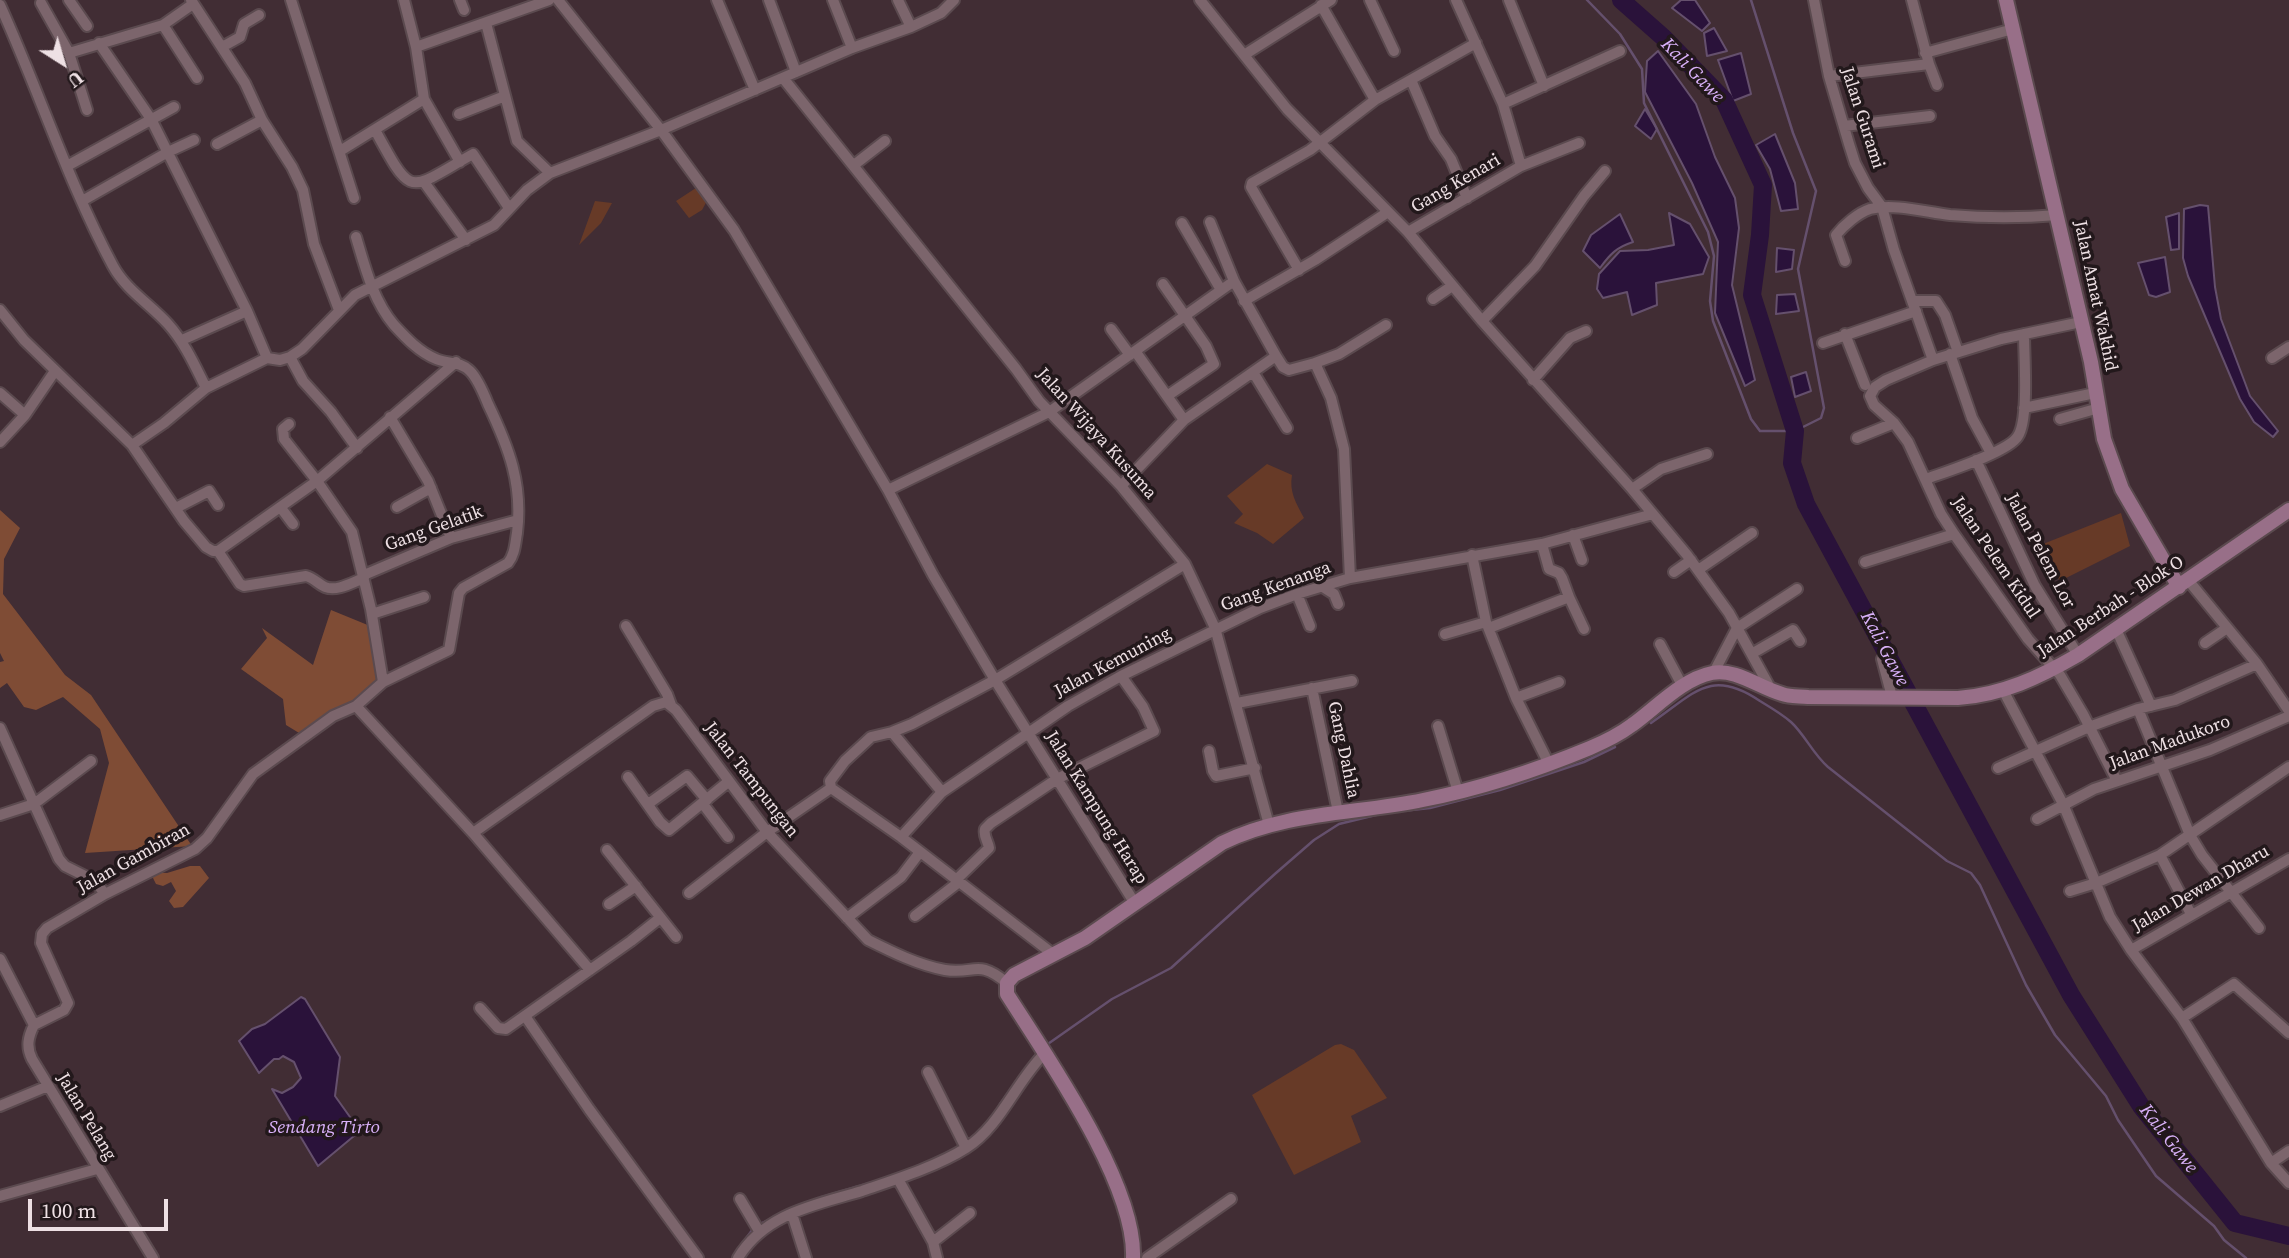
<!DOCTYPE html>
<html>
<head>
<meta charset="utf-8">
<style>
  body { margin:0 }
  #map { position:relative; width:2289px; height:1258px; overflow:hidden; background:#412d34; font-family:"Source Serif 4",serif }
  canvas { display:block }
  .north { position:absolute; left:28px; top:28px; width:70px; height:70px; -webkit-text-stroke:5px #22181b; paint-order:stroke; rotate:143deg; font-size:19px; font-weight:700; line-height:28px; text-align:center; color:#eee0e4 }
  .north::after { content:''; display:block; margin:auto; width:24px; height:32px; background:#eee0e4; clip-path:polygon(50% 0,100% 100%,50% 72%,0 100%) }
  .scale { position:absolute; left:28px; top:1199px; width:140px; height:32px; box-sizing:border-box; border:4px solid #eee0e4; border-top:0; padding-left:9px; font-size:21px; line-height:24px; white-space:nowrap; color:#eee0e4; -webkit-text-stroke:5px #22181b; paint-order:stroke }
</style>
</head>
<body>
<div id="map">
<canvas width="2289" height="1258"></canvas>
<div class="north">U</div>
<div class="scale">100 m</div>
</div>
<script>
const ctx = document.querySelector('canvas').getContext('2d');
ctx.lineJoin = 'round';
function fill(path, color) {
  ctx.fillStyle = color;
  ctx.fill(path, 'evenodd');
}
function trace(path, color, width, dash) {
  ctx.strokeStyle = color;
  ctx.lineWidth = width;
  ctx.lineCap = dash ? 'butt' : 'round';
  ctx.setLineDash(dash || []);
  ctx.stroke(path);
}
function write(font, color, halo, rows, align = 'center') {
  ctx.font = font + ' "Source Serif 4",serif';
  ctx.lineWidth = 7;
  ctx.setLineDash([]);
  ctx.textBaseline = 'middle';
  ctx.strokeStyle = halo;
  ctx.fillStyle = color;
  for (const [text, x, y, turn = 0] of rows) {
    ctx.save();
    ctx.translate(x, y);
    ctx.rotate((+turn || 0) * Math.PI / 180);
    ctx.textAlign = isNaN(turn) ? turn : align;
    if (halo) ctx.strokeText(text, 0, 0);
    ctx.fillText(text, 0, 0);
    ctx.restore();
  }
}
fill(new Path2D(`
  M 699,186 L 708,199 L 702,210 L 689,218 L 676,201 Z
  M 595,201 L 612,203 L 601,223 L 579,245 Z
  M 1267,464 L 1292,475 C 1289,492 1296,503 1304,518 L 1273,544 L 1257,533 L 1234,523 L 1243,514 L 1227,496 Z
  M 2121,513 L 2130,546 L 2060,581 L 2038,546 Z
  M 1341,1044 L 1354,1050 L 1387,1098 L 1351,1116 L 1361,1142 L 1294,1175 L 1252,1095 L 1335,1045 Z`), '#673a27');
fill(new Path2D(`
  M 0,510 L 20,528 L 4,559 L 3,594 L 65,675 L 91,695 L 192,846 L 85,853 L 109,763 L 100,729 L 63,697 L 36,710 L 24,707 L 7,683 L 0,688 L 0,662 L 4,661 L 0,653 Z
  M 331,610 L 375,628 L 382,679 L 304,736 L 286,725 L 283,699 L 241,669 L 267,638 L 262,628 L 313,665 Z
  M 190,866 L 200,866 L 209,878 L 183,907 L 174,908 L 169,901 L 176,891 L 171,882 L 163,886 L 156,884 L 153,878 L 141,879 L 151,872 L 167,873 Z`), '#7f4c35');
const water = new Path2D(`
  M 1681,0 L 1695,0 L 1710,23 L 1702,31 L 1672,8 Z
  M 1714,28 L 1727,51 L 1707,56 L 1704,33 Z
  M 1658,51 L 1696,104 L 1715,157 L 1735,198 L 1739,228 L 1732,285 L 1755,380 L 1745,386 L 1715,313 L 1718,242 L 1692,183 L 1645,92 L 1647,61 Z
  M 1741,53 L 1751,94 L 1733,101 L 1718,60 Z
  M 1645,109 L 1657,129 L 1651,139 L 1635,126 Z
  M 1775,134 L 1795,183 L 1798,209 L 1781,211 L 1770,169 L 1756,145 Z
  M 2200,205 L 2208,206 L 2215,287 L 2221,319 L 2250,396 L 2278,431 L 2273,437 L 2254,422 L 2240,399 L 2188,276 L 2183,258 L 2184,209 Z
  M 1669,213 L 1690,224 L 1709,257 L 1703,274 L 1656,283 L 1657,305 L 1632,315 L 1627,292 L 1603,298 L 1597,289 L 1599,274 L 1620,251 L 1648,250 L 1674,245 Z
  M 2179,213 L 2179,249 L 2171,250 L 2166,217 Z
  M 1620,214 L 1633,242 C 1617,247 1610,254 1600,268 L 1583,251 L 1591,235 Z
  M 1777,248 L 1794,250 L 1792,269 L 1776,272 Z
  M 2165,257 L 2170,292 L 2156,297 L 2149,295 L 2138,263 Z
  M 1795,294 L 1799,311 L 1776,314 L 1777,295 Z
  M 1806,372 L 1811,391 L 1795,397 L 1791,377 Z
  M 301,997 L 305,999 L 340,1057 L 335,1096 L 360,1131 L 318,1166 L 272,1089 L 282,1093 L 293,1087 L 301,1078 L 294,1062 L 283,1056 L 279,1059 L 274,1059 L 259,1073 L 239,1041 L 252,1029 L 265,1024 Z`);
fill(water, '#2a123a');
trace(water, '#65506d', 2);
trace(new Path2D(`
  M 1587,0 L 1620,34 L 1642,69 L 1644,103 L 1708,232 L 1714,256 L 1710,301 L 1713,321 L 1751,419 L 1760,431 L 1795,431 L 1821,418 L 1824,408 L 1798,269 L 1816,191 L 1793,133 L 1751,0
  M 1651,723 C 1694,694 1710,667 1760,701 C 1770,707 1782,714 1791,722 C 1805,735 1813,754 1828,767 L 1947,861 L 1971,873 L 1980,885 L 2026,985 L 2055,1035 L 2106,1096 L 2118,1120 L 2156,1176 L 2214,1226 L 2224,1240 L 2246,1258
  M 1045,1046 L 1112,999 L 1171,968 L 1276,873 L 1314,840 L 1339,824 L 1384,813 L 1430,808 L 1500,790 L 1584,762 L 1615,747
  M 1000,1104 L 1037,1053
  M 822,1197 L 880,1180
  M 758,1225 L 771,1219
  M 738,1249 L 753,1229`), '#65506d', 2.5);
trace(new Path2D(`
  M 1621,0 L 1664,38 L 1724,100 L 1763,185 L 1760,235 L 1752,295 L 1795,431 L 1792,463 L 1806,504 L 2071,995 L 2141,1106 L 2235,1223 L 2289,1236`), '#2a123a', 18);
const street = new Path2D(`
  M 69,0 L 87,26
  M 191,0 L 245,83 L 262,120 L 292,167 L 303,190 L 314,244 L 339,310
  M 291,0 L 354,198
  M 460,0 L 464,10
  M 558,0 L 661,130 L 734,230 L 888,490 L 933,575 L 995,680 L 1134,902
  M 717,0 L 755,90
  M 769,0 L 796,72
  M 833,0 L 852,48
  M 898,0 L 911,27
  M 1200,0 L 1287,109 L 1408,232 L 1482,321 L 1632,489 L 1687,555 L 1729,613 L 1768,684 L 1768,689
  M 1370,0 L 1394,51
  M 1456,0 L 1503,104 L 1521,166
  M 1509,0 L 1544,86
  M 1814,0 L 1829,76 L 1849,144 L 1855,163 L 1868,188 L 1882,207 L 1894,250 L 1933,360
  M 41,3 L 69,53 L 163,25 L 193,4
  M 0,5 C 39,91 68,182 113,266 C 126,290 150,304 168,324 C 185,343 195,366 206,388
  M 1321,5 L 1375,100
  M 486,23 L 517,141 L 550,173
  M 163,25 L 197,78
  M 99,43 L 151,119 L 247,311 L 267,358
  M 222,47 L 240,37 L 244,24 L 259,15
  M 416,47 L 549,0
  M 69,53 L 87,110
  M 1925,53 L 2013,29
  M 1244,55 L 1331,0
  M 1929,64 L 1937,85
  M 1829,76 L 1929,64 L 1912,0
  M 783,78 L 1016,369 L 1039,401 L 1121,486 L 1185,564 L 1215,628 L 1269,825
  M 1411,80 L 1435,136 L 1451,159 L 1467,198
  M 424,99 L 460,162
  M 1503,104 L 1620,51
  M 459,114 L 505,96
  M 1844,126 L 1930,116
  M 375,130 C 413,200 407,191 473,154 L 509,208
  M 217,144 L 262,120
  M 340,151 L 424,99 L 416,47 L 404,0
  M 854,165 L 885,141
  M 67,166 L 174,107
  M 424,182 L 466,240
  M 82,201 L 168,152 L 194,140
  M 1182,223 L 1221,290
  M 1408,232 L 1521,166 L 1579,143
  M 1845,261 L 1836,235 C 1844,225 1858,213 1870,209 C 1894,203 1925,212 1950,215 C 1986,218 2022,218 2058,215
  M 1299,270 L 1251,187 L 1252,183 L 1310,150 L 1375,100 L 1476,43
  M 1163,284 L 1206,346 L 1214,364 L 1167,396
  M 1433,299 L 1452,286
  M 1244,301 L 1315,260 L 1388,212
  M 1912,301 L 1936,301 L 1945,315 L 1958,352
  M 0,310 L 24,340 L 132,445 L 184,521 L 206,547 L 213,551 L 218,551 L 317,481 L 456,362
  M 1482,321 L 1535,266 L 1584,196 L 1605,171
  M 2081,322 L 2001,339 L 1933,360 L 1886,380 L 1875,387 L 1870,396 L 1874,405 L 1894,423 L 1908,442 L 1941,514 L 1954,534 L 2028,639 L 2060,675 L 2083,714 L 2117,781
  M 1111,329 L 1130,355
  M 1845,334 L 1865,385
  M 182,340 L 247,311
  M 1823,343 L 1916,311
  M 1135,351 L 1184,420
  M 1950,354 L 1972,418 L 1991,453
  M 1276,356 L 1283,367 L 1289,370 L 1315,363 L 1331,398 L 1344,449 L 1350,578
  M 290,357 L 303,381 L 331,412 L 357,448
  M 2272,358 L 2289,347
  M 1315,363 L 1339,354 L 1386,325
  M 1253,372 L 1287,428
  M 1533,380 L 1570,338 L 1586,331
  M 0,393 L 25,415
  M 2024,408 L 2095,393
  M 390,417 L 428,481 L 451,538
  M 2060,419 L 2099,408
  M 289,424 L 283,429 L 284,439 L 317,481 L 352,532 L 371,609 L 383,682
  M 1857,438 L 1894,423
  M 0,442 L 25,415 L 55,371
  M 132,445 L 164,423 L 206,388 L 267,358 L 280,360 L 290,357 L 302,349 L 355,295 L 494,225 L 527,190 L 550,173 L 661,130 L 852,48 L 911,27 L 941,13 L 954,0
  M 1976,460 L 2035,586 L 2078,655
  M 1926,479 C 1945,472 2009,452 2018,436 C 2029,419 2024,357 2024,334
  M 1121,486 L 1184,420 L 1276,356 L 1234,281 L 1210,222
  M 1632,489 L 1661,469 L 1707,454
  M 888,490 L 1049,412 L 1234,281
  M 397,507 L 431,488
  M 176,508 L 209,491 L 218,505
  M 281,508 L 293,524
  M 1573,535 L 1582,560
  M 218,551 L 240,584 L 244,586 L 306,576 C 314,578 318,584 325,587 C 337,592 353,582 364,578
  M 1472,555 L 1486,622 L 1516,698 L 1549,764
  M 1865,562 L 1954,534
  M 1698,570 L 1752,533
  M 1674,572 L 1691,560
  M 364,575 L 451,538 L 518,520
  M 2188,580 L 2257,664 L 2289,711
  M 1323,587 L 1334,594 L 1338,604
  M 1297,594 L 1310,626
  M 1569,597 L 1584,629
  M 372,614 L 424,597
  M 626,626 L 667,694 L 671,705
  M 1489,628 L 1569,597 L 1562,578 L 1559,573 L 1549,569 L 1542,544
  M 2116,629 L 2151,706
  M 1445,634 L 1486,622
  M 2205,643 L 2227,628
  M 1660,644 L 1683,687
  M 1753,653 L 1793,630 L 1800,641
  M 1882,659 L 1892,697
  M 1714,672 L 1737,628 L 1797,589
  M 1312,688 L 1338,812
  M 2003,690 L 2063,804 L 2110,917 L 2131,950 L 2182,1018 L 2271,1163 L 2289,1183
  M 1516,698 L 1559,682
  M 1237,703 L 1352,681
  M 356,706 L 473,833 L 590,970
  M 2138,709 L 2190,835 L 2202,855 L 2259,928
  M 1438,726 L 1458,792
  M 0,728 L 34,804 L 91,761
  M 892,732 L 942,792
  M 1209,751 L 1213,771 L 1216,776 L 1255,768
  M 1998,768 L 2089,727 L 2138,709 L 2175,700 L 2257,664
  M 628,777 L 660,822 L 669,830 L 728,782
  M 831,788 L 830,781 L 845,761 L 871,737 L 892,732 L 912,724 L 995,680 L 1185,564
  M 648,804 L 687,776 L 707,800
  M 703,804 L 728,837
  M 0,815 L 34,804 L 59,859 L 65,866 L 95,881 L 105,894
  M 2037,819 L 2094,789 L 2210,750 L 2289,716
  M 473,833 L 653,706 L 666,702 L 676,710 L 767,832 L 868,940 C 892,952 918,965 945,970 C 975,975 977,958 1007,983
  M 901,837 L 942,792 L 1068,706 L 1121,676 L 1260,608 L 1297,594 L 1350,578 L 1542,544 L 1653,514
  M 607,850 L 676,937
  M 2160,855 L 2191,914
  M 956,880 L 989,848 C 988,841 983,836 985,829 L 991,823 L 1057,779 L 1154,731 L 1143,707 L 1121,676
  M 2070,891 L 2096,883 L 2160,855 L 2289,767
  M 689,893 L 767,832 L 831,788 L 901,837 L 1053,954
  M 609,904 L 636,886
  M 915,916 L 959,882
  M 847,918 L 901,877 L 920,852
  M 2131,950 L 2289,859
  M 0,959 L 34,1025
  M 480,1008 L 498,1028 L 506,1029 L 631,941 L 660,918
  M 525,1016 L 589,1109 L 698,1258
  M 2182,1018 L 2234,984 L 2289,1033
  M 34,1025 L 64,1010 L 68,1003 L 41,943 L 42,934 L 47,928 L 105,894 L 195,849 L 207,838 L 253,774 L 333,716 L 356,706 L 383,682 L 449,650 L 459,593 L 463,588 L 508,563 C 515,554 515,544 517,533 C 523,484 509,448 488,404 C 484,394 478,379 470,371 C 460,361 447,364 436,359 C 419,352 406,338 394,325 C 373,300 365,267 356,237
  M 34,1025 C 28,1037 26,1047 32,1059 L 153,1258
  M 928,1072 L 966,1148
  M 0,1106 L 48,1086
  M 2271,1163 L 2289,1151
  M 898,1179 L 933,1242 L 937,1258
  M 0,1196 L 97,1169
  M 740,1199 L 759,1231
  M 792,1214 L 806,1258
  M 933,1242 L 970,1213
  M 738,1258 C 765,1213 816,1205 862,1191 C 894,1180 938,1166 966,1148 C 1000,1127 1017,1080 1045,1053
  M 1147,1258 L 1231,1199`);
const secondary = new Path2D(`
  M 2006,0 L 2091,362 L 2104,439 L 2122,489 L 2179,587
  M 1133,1258 C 1136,1184 1047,1057 1007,994 L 1007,983 L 1014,975 L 1085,938 L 1222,843 C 1284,812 1356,814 1423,800 C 1479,789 1537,770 1590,748 C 1604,742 1620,734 1632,725 C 1656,708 1682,679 1712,673 C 1735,668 1760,688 1782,694 C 1790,697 1799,696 1808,697 L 1958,698 C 2002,695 2040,677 2078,655 L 2289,510`);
trace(street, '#5b4a4f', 14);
trace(secondary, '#5b4a4f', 18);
trace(street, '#7c656c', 10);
trace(secondary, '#986f88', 14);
write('18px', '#eee0e4', '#22181b', [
  ["Jalan Gurami",1862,118,72],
  ["Gang Kenari",1456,184,-30],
  ["Jalan Amat Wakhid",2095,296,78],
  ["Jalan Wijaya Kusuma",1096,434,48],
  ["Gang Gelatik",434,529,-20],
  ["Jalan Pelem Lor",2040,551,62],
  ["Jalan Pelem Kidul",1995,558,56],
  ["Gang Kenanga",1276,587,-20],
  ["Jalan Berbah - Blok O",2111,607,-33],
  ["Jalan Kemuning",1113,663,-28],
  ["Jalan Madukoro",2170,743,-20],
  ["Gang Dahlia",1343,750,78],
  ["Jalan Tampungan",751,780,52],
  ["Jalan Kampung Harap",1096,808,58],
  ["Jalan Gambiran",134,859,-29],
  ["Jalan Dewan Dharu",2201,889,-30],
  ["Jalan Pelang",86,1117,59]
]);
write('italic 19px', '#d9b1f9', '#22181b', [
  ["Kali Gawe",1692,71,46],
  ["Kali Gawe",1884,649,62],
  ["Sendang Tirto",324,1128],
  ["Kali Gawe",2168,1139,52]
]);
</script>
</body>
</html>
